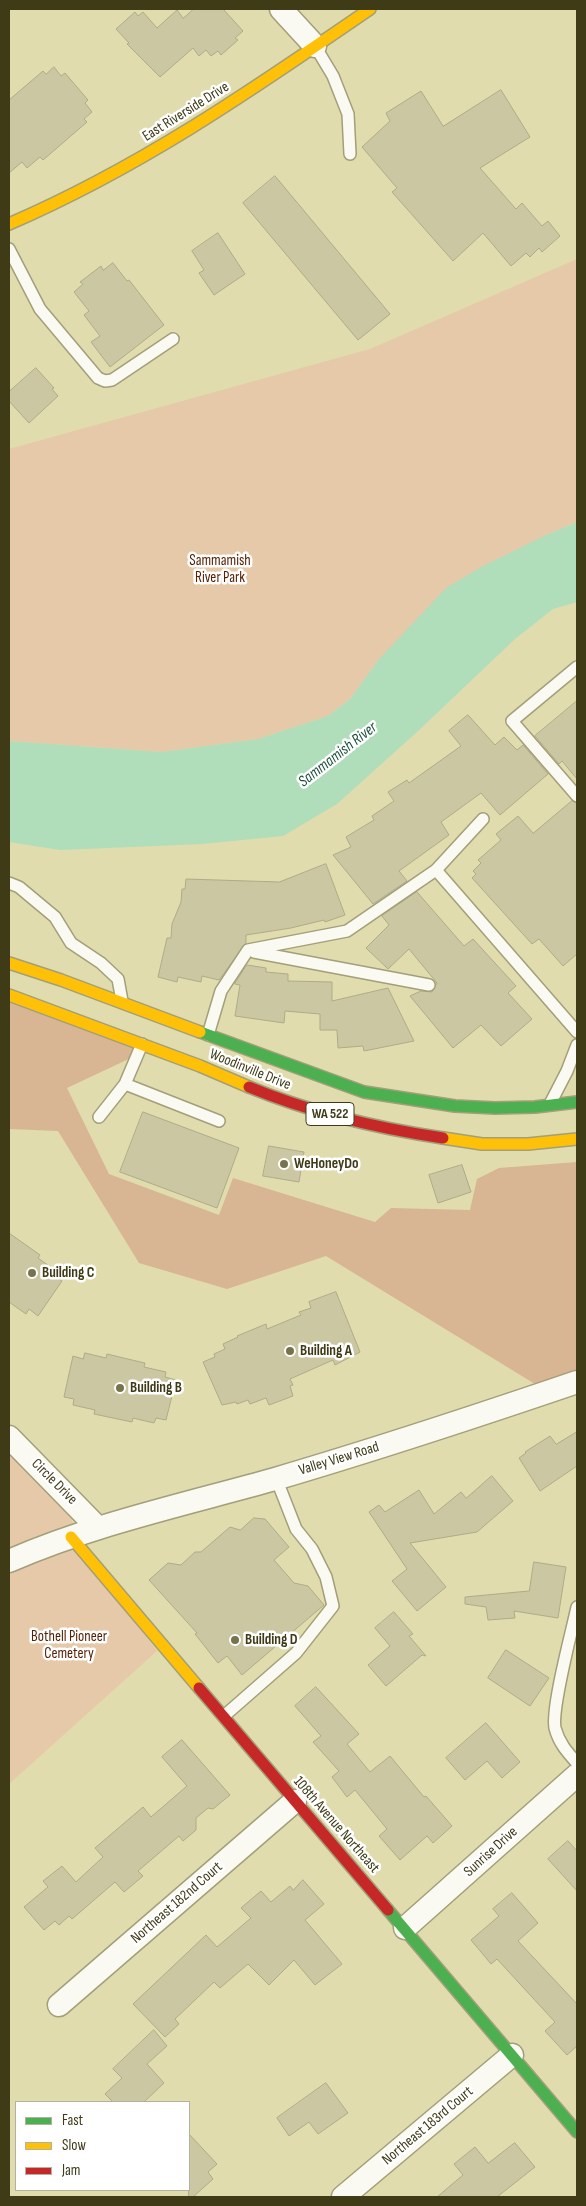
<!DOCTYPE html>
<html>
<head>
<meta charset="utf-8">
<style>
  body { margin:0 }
  #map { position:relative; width:586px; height:2206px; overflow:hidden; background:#e0dcae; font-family:"Sofia Sans Condensed",sans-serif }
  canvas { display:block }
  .frame { position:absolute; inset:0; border:10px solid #3f3b17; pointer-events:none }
  .legend { position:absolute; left:15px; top:2101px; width:175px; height:90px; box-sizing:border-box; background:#fff; border:1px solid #b2b1a2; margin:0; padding:6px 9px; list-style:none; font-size:15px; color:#3f3b17 }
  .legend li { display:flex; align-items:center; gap:10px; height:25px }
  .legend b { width:25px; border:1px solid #b2b1a2 }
</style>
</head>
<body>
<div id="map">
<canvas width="586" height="2206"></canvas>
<div class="frame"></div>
<ul class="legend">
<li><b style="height:6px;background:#4caf50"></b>Fast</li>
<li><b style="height:6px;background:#ffc107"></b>Slow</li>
<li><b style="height:6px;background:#c62828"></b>Jam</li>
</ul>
</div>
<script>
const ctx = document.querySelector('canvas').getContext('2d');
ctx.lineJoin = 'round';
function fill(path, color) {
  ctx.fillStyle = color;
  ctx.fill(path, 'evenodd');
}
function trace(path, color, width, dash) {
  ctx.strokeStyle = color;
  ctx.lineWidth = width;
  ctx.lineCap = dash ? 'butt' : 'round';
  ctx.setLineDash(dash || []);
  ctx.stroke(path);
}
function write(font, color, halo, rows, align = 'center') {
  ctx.font = font + ' "Sofia Sans Condensed",sans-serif';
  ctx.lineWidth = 5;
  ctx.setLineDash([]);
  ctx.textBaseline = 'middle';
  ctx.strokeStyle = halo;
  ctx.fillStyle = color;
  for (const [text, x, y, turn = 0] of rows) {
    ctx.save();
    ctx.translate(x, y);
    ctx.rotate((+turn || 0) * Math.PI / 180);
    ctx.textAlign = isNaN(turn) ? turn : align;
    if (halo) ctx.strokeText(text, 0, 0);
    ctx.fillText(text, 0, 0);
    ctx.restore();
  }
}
fill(new Path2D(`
  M 577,259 L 577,522 L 546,535 L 379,659 L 350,699 L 328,716 L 258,739 L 162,752 L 9,741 L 9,449 L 370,349 Z
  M 9,1437 L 74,1503 L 71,1537 L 157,1651 L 9,1784 Z`), '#e6c9a9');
fill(new Path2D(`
  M 9,995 L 152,1048 L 67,1088 L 109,1174 L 219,1215 L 233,1178 L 375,1222 L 391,1208 L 470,1210 L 477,1179 L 499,1168 L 577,1162 L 577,1380 L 548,1392 L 326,1256 L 227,1289 L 139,1263 L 58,1131 L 9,1129 Z`), '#d8b593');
fill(new Path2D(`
  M 577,522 L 577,602 L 553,609 L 515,639 L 417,732 L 337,804 L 283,836 L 202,844 L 60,850 L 9,842 L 9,741 L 162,752 L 258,739 L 328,716 L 350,699 L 379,659 L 446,588 L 483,566 L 546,535 Z`), '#b0ddba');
const building = new Path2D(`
  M 194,9 L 223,9 L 243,31 L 235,38 L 238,40 L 221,55 L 218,51 L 211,56 L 206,50 L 199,56 L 193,48 L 160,77 L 127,44 L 129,43 L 116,29 L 135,12 L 138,16 L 143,12 L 157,28 L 177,10 L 183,18 Z
  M 54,67 L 61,76 L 65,73 L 88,100 L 85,103 L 92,112 L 84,119 L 87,122 L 43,160 L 40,157 L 27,168 L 22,162 L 9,173 L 9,100 L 43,71 L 46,74 Z
  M 501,90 L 530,137 L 480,168 L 516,209 L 522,203 L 542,226 L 548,221 L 560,236 L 542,252 L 539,248 L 530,257 L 526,253 L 511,266 L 483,233 L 453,261 L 392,192 L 397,188 L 362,147 L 390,121 L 386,113 L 421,91 L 443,126 Z
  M 275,176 L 390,314 L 358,340 L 243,203 Z
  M 218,233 L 245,274 L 214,295 L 199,273 L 204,270 L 192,251 Z
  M 113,263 L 127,281 L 129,280 L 164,325 L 110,367 L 91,342 L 100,336 L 84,315 L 89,311 L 74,292 L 83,284 L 80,282 L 101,266 L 103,270 Z
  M 36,368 L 54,388 L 52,389 L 58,396 L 29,423 L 9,401 L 9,392 Z
  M 577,701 L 577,779 L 562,761 L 559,764 L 535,736 Z
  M 468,715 L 495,745 L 504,737 L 517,750 L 523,745 L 548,774 L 500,815 L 481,793 L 441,822 L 449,835 L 399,871 L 407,881 L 373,904 L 333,855 L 351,847 L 346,837 L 374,820 L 372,816 L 394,801 L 388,792 L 407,780 L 409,783 L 461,746 L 449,731 Z
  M 572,801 L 577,803 L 577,954 L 563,966 L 539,939 L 532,944 L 472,878 L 476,874 L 473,871 L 481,863 L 478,860 L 501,840 L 496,834 L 518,816 L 533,833 Z
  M 326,864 L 345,915 L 325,922 L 324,920 L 291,928 L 246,935 L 246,943 L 219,980 L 202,976 L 201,982 L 178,977 L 177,982 L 158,977 L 167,938 L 171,938 L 172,924 L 181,902 L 182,889 L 185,889 L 186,879 L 279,882 Z
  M 417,892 L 464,946 L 473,939 L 516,986 L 508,993 L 532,1019 L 501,1046 L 481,1025 L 453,1048 L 410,996 L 421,991 L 432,992 L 437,983 L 409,949 L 388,969 L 366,948 L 389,925 L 382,916 Z
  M 247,965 L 266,968 L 266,972 L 288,974 L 288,981 L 332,982 L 332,1001 L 388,988 L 414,1041 L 364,1051 L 363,1046 L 338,1048 L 337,1030 L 320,1030 L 320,1014 L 285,1011 L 284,1023 L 235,1016 L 240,985 L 235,984 Z
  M 143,1112 L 239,1148 L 217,1208 L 120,1172 Z
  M 269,1146 L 304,1152 L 299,1182 L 263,1176 Z
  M 462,1165 L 471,1192 L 438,1203 L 429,1175 Z
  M 9,1233 L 40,1255 L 38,1258 L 56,1271 L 53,1275 L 62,1281 L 38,1316 L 29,1309 L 26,1314 L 9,1302 Z
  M 336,1292 L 360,1352 L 335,1365 L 333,1360 L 290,1379 L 293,1385 L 290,1386 L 293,1396 L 269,1405 L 266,1398 L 250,1404 L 248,1400 L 237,1404 L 236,1402 L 222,1405 L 203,1362 L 215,1357 L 214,1354 L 225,1349 L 223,1344 L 238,1337 L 237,1336 L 266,1324 L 267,1329 L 301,1315 L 299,1312 L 311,1308 L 309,1302 Z
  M 85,1353 L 106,1358 L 107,1354 L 132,1360 L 145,1363 L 144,1367 L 166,1372 L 165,1377 L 176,1380 L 166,1420 L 156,1418 L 154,1423 L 133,1418 L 132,1422 L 94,1414 L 95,1410 L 73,1405 L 74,1399 L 64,1397 L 67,1383 L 73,1356 L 83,1359 Z
  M 577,1432 L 577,1466 L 540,1491 L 519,1458 L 526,1453 L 525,1452 L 550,1436 L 556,1444 Z
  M 492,1476 L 513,1501 L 477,1532 L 410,1543 L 446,1587 L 417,1611 L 392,1581 L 407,1569 L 369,1512 L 379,1505 L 385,1512 L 419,1490 L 434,1514 L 461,1492 L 466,1498 Z
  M 254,1518 L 265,1519 L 289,1547 L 274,1560 L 294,1583 L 308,1586 L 324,1605 L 242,1675 L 227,1656 L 218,1663 L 195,1634 L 197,1633 L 149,1580 L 168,1563 L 181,1565 L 195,1552 L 201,1552 L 230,1527 L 240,1530 Z
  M 534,1562 L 566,1567 L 558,1618 L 514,1611 L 515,1618 L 488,1620 L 486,1607 L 465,1604 L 465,1597 L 529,1591 Z
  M 394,1612 L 413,1634 L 409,1636 L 426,1656 L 422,1655 L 386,1686 L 368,1665 L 390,1646 L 375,1628 Z
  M 506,1650 L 549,1678 L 530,1706 L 488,1678 Z
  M 316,1687 L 359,1734 L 347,1744 L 370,1772 L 390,1756 L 424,1797 L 426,1796 L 452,1826 L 433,1843 L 427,1836 L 400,1860 L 379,1836 L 387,1829 L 355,1790 L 347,1797 L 332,1777 L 339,1771 L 313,1742 L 321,1736 L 295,1706 Z
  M 486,1723 L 520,1762 L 502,1778 L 487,1761 L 465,1780 L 446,1758 Z
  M 182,1740 L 230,1795 L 213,1809 L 208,1808 L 196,1818 L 196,1830 L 183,1841 L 179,1836 L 138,1871 L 143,1876 L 124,1892 L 115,1882 L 72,1919 L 69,1916 L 59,1925 L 55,1921 L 44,1930 L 24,1907 L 48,1887 L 43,1881 L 62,1866 L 76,1882 L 103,1857 L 95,1848 L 143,1807 L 151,1817 L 187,1786 L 162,1757 Z
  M 568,1841 L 577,1851 L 577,1891 L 548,1859 Z
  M 303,1880 L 324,1904 L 305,1920 L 342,1964 L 315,1985 L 294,1960 L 269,1985 L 248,1964 L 220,1988 L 214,1982 L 175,2019 L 179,2024 L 165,2037 L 133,2004 L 206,1935 L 217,1947 L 251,1918 L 241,1908 L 261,1891 L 271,1902 L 290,1886 L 293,1890 Z
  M 512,1893 L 538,1923 L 518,1941 L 577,2004 L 577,2046 L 567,2055 L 545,2031 L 555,2022 L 497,1959 L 491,1964 L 471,1940 L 499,1916 L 493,1909 Z
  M 154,2030 L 167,2046 L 147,2064 L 164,2083 L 144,2102 L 113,2102 L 105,2094 L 122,2078 L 113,2069 Z
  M 326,2083 L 348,2113 L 318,2134 L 309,2122 L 289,2136 L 277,2118 Z
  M 189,2134 L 217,2164 L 208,2172 L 213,2179 L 193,2197 L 189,2197 Z
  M 515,2143 L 535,2167 L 497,2197 L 437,2197 L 463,2175 L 454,2164 L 475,2147 L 488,2163 Z`);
fill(building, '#cac7a2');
trace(building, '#aeab86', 1);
const lane = new Path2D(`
  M 315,46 L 333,76 L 348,114 L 350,154
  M 9,249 L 40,309 L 98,378 L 105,381 L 112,380 L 173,339
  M 577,667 L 512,721 L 577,796
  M 436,870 L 577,1032
  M 9,883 L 19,887 L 55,917 L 71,943 L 101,963 L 118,979 L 122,1001
  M 254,952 L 429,985
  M 208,1035 L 221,991 L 248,950 L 347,931 L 436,870 L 483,819
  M 142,1044 L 125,1084 L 219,1121
  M 550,1104 L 567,1071 L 577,1045
  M 99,1117 L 125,1084
  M 577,1607 C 572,1631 551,1708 555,1728 C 559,1743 567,1752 577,1763
  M 224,1716 L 296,1653 L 333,1606 L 326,1577 L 312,1549 L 296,1529 L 276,1478`);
const street = new Path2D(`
  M 281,9 L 315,46
  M 9,1437 L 98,1528
  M 9,1561 C 94,1524 186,1504 275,1479 C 377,1449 477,1416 577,1382
  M 405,1928 L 577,1775
  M 59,2005 L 295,1801
  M 343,2197 L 512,2055`);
const fast = new Path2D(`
  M 200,1032 L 364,1092 L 455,1106 L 495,1108 L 535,1107 L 577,1102
  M 388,1910 L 577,2132`);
const slow = new Path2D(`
  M 9,224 C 141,167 252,90 370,9
  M 9,963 L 61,980 L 200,1032
  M 9,995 L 200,1066 L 249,1087
  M 443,1138 L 482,1144 L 528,1144 L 577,1139
  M 71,1537 L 199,1688`);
const jam = new Path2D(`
  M 249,1087 C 312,1113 376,1128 443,1138
  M 199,1688 L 388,1910`);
trace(lane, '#a29f79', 14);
trace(street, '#a29f79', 25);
trace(fast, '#a29f79', 14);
trace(slow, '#a29f79', 14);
trace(jam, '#a29f79', 14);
trace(lane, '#fafaf3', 11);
trace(street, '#fafaf3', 22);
trace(fast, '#4caf50', 11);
trace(slow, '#ffc107', 11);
trace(jam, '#c62828', 11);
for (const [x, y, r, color] of [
  [284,1164,5,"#77734c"],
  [32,1273,5,"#77734c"],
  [290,1351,5,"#77734c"],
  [120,1388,5,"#77734c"],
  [235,1640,5,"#77734c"]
]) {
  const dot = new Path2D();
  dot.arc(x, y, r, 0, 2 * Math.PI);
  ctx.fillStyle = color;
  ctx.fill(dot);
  trace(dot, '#fff', 2);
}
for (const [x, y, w] of [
  [330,1114,48]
]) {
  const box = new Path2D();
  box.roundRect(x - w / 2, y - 11.5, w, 23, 4);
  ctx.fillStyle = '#fff';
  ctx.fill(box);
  trace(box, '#3f3b17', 1);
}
write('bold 14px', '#3f3b17', null, [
  ["WA 522",330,1114]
]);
write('15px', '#3f3b17', '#fff', [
  ["East Riverside Drive",186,112,-32],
  ["Woodinville Drive",250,1070,22],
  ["Valley View Road",339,1459,-17],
  ["Circle Drive",54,1482,45],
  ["108th Avenue Northeast",336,1825,49],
  ["Sunrise Drive",491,1852,-42],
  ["Northeast 182nd Court",177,1903,-41],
  ["Northeast 183rd Court",428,2126,-40]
]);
write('15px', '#572105', '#fff', [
  ["Sammamish",220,561],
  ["River Park",220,578],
  ["Bothell Pioneer",69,1637],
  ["Cemetery",69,1654]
]);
write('bold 15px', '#3f3b17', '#fff', [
  ["WeHoneyDo",294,1164],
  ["Building C",42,1273],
  ["Building A",300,1351],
  ["Building B",130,1388],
  ["Building D",245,1640]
], 'left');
write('italic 16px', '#1f523d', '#fff', [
  ["Sammamish River",338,755,-38]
]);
</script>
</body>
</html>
